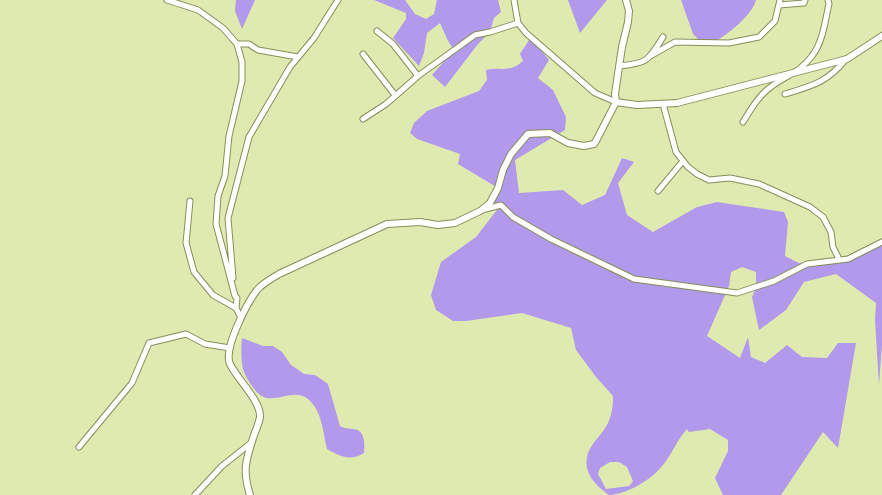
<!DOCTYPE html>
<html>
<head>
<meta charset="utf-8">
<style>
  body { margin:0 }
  canvas { display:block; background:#dfeab0 }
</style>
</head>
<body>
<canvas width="882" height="495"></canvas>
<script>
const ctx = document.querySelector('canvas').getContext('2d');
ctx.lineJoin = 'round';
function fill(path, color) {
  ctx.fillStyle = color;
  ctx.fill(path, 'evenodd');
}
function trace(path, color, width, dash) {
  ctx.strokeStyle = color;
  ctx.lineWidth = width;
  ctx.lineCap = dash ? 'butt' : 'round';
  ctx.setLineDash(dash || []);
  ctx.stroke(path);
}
fill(new Path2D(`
  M 236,0 L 255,0 L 242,29 L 235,11 Z
  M 374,0 L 405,0 L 415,14 L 426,19 L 434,14 L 437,0 L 498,0 L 501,12 L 494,18 L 490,32 L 478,44 L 445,87 L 432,75 L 454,50 L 448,41 L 440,23 L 427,33 L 424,53 L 419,66 L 393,38 L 406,19 L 406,13 Z
  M 568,0 L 607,0 L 580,33 Z
  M 681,0 L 756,0 C 753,14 726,37 713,42 C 710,43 704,42 701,42 L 693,34 Z
  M 531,37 L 549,60 L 538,78 L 553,90 L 566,117 L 565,130 L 515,160 L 519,193 L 563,190 L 582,205 L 605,195 L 622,158 L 634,162 L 618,183 L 627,215 L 653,232 L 697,207 L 717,202 L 784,212 L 788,222 L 785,256 L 799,263 L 837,260 L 848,259 L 882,242 L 882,344 L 879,385 L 875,320 L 876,303 L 836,274 L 804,282 L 786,310 L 759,330 L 752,297 L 756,288 L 756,272 L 742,267 L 731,272 L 729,286 L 707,336 L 740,358 L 748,337 L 751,357 L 765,363 L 787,345 L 802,357 L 827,358 L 838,343 L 856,343 L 838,448 L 823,432 L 781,495 L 723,495 L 715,478 L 728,451 L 728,440 L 710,429 L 689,432 L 687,429 C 677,440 672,454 663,465 C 651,480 628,494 609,495 C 595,485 582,472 588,453 C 592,442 603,434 608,423 C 612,414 613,406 613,396 L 596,377 L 576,350 L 571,328 L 522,313 L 466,321 L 453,321 L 436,310 L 431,295 L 441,262 L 476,237 L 500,206 L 480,211 L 490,203 L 498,188 L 458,164 L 460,154 L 417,139 L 410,133 L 414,123 L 427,111 L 479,91 L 487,80 L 486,70 C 502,66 508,74 523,61 L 520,54 ZM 610,462 L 619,462 L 627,467 L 633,481 L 629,486 L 606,489 L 598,474 L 600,468 Z
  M 242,338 L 263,346 L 273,346 L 282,352 L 291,365 L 300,371 L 304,374 L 315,375 L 328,384 L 340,426 C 345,429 347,428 352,429 C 365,429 365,443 364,453 C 350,462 340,456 327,449 C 323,432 322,411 308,399 C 296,389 281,400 267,398 C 257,397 246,378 243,369 C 241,360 241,348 242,338 Z`), '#b199ec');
const minor = new Path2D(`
  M 167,0 L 198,10 L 223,28 L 237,44 L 242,62 L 242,81 L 229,136 L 225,176 L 218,196 L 216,224 L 235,296 L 237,298 L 236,308 L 241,318
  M 514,0 L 518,23 L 526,33 L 595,93 L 616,102
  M 779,5 L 804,3 L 805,0
  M 377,31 L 393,44 L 418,76
  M 237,44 L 249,44 L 258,50 L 298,57
  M 363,54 L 395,95
  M 652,55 L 675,42 L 729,43 L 759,37 L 775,21 L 780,0
  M 620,66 C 648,63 648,61 663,37
  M 785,94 C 812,86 828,82 846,59
  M 663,104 L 676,152 L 688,167 L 697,174 L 709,180 L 730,178 L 759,184 L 810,207 L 823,217 L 831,232 L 833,247 L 838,257 L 837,260
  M 363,119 L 386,104 L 418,76 L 475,35 L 490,32 L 518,23
  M 743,122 C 751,109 759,95 772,86 C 787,75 800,72 812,56 C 823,42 825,21 829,4 L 828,0
  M 658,191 L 683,161
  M 190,201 L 186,243 L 194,272 L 213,295 L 236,308
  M 482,210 L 501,205 L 513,217 L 551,239 L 634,279 L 737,293 L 774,281 L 807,264 L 848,259 L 882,242
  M 233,278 L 228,218 L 249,137 L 290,67 L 314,38 L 338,0
  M 79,447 L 132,383 L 149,343 L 186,334 L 205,344 L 230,348
  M 195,495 L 222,466 L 251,443`);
const tertiary = new Path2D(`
  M 616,102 L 637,105 L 677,103 L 847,59 L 882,36
  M 250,495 C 242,470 246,460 254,435 C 256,430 259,423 260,417 C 261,401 237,379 230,364 C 223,349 247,303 257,290 C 263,283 271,279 279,274 L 387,224 L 420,222 L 438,225 L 455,223 L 480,211 L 490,203 L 498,188 L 503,170 L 511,154 L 528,134 L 550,133 L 568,143 L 584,146 L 594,144 L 597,139 L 616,102 L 615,94 L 622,47 L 628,22 L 629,11 L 626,0`);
trace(minor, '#868f59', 7);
trace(tertiary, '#868f59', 8);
trace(minor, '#fff', 5);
trace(tertiary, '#fff', 6);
</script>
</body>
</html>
